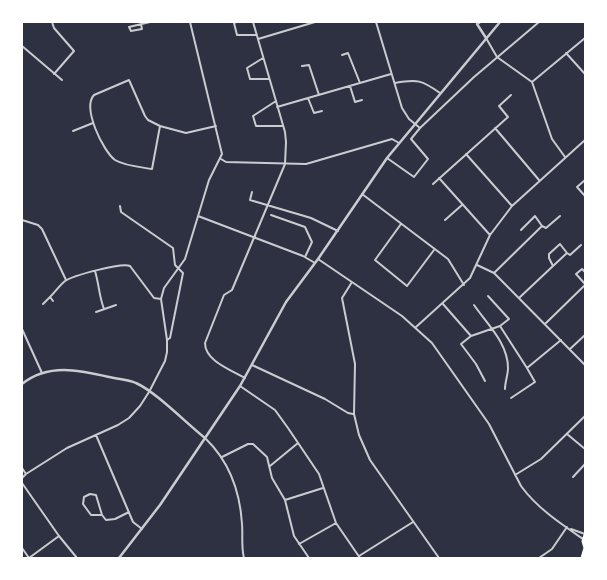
<!DOCTYPE html>
<html>
<head>
<meta charset="utf-8">
<style>
  body { margin:0 }
  #map { position:relative; width:607px; height:580px; overflow:hidden; background:#2d3142; font-family:Rubik,sans-serif }
  canvas { display:block }
  .frame { position:absolute; inset:0; border:23px solid #fff; pointer-events:none }
</style>
</head>
<body>
<div id="map">
<canvas width="607" height="580"></canvas>
<div class="frame"></div>
</div>
<script>
const ctx = document.querySelector('canvas').getContext('2d');
ctx.lineJoin = 'round';
function trace(path, color, width, dash) {
  ctx.strokeStyle = color;
  ctx.lineWidth = width;
  ctx.lineCap = dash ? 'butt' : 'round';
  ctx.setLineDash(dash || []);
  ctx.stroke(path);
}
trace(new Path2D(`
  M 52,22 L 54,28 L 74,51 L 54,74
  M 236,22 L 234,23 L 237,35 L 257,35
  M 376,22 L 402,108 L 409,119 L 420,128 L 474,77 L 539,22
  M 141,24 L 142,29 L 131,31 L 129,27 L 150,22
  M 486,38 L 497,57 L 532,82 L 552,139 L 565,157
  M 258,39 L 315,22
  M 22,46 L 62,80
  M 566,53 L 585,74
  M 342,55 L 348,53 L 360,83
  M 263,58 L 247,68 L 250,79 L 269,79
  M 302,66 L 309,65 L 319,95
  M 532,82 L 585,38
  M 395,83 C 417,79 422,80 440,93
  M 350,86 L 355,102 L 362,100
  M 308,98 L 314,113 L 322,111
  M 276,101 L 253,116 L 256,126 L 283,126
  M 277,107 L 391,74
  M 160,126 L 148,120 L 145,116 L 129,80 L 94,95 C 82,108 103,151 115,160 C 125,166 140,167 152,169 L 160,126 L 186,133 L 216,126
  M 495,128 L 539,180
  M 73,131 L 93,123
  M 466,154 L 512,206
  M 387,158 L 414,177 L 428,159 L 411,139 L 420,128
  M 221,159 L 226,162 L 306,164 L 392,139 L 399,143
  M 439,178 L 490,235
  M 585,180 L 577,187 L 585,196
  M 433,184 L 508,117 L 499,106 L 511,95
  M 252,192 L 250,200 L 311,218 L 338,231
  M 362,194 L 448,259 L 464,285
  M 120,206 L 121,212 L 173,248 L 175,265 L 183,273 L 170,338 L 167,340
  M 271,215 L 305,227 L 312,242 L 305,257
  M 198,216 L 303,256 L 315,263
  M 22,220 L 38,225 L 42,229 L 66,280
  M 445,220 L 462,205
  M 401,224 L 375,260 L 407,286 L 434,250
  M 521,230 L 535,216 L 542,226
  M 318,259 L 402,316 L 432,343 L 489,424 L 521,486 C 537,508 561,524 583,539
  M 477,265 L 494,273 L 585,365
  M 553,266 L 567,253 L 570,255 L 581,245
  M 95,271 C 99,284 99,296 104,309
  M 585,272 L 582,269 L 576,274 L 585,284
  M 494,273 L 542,226 L 546,228 L 560,216
  M 352,282 L 342,298 L 355,364 L 354,414 L 359,435 L 370,460 L 439,558
  M 488,296 L 509,319 L 500,326
  M 519,298 L 553,266 L 549,258 L 549,254 L 560,244 L 567,253
  M 53,301 L 50,297 C 55,292 60,285 65,281 C 72,276 122,262 130,266 L 154,298 L 161,299
  M 43,304 L 50,297
  M 443,304 L 471,336 L 500,326 L 527,368 L 561,340
  M 474,305 C 487,324 508,343 508,368 C 508,375 505,382 505,389
  M 96,312 L 116,305
  M 545,324 L 585,285
  M 416,327 L 470,278 L 490,235 L 512,206 L 585,140
  M 22,329 L 42,373
  M 471,336 L 461,344 L 476,364 L 485,381
  M 570,349 L 585,335
  M 252,365 L 325,399 L 348,413 L 353,414
  M 245,378 C 231,370 205,361 205,343 L 224,295 L 232,290 L 285,164 L 286,142 L 285,132 L 253,22
  M 240,386 L 275,410 L 288,428 L 319,474 L 336,523 L 360,558
  M 511,398 L 535,382 L 527,368
  M 567,434 L 585,449
  M 96,435 L 133,522 L 142,529
  M 205,438 C 229,461 240,491 242,524 C 243,535 241,547 244,558
  M 222,457 L 248,444 L 253,444 L 267,457 L 272,478 L 285,500 L 294,536 L 309,558
  M 270,466 L 298,443
  M 22,468 L 26,474 L 22,478
  M 26,474 L 67,448 L 118,425 L 129,418 L 140,406 L 149,392 L 165,361 L 167,352 L 167,340 L 161,299 L 164,288 L 185,259 L 209,180 L 222,154 L 190,22
  M 515,475 L 541,459 L 585,416
  M 573,477 L 585,464
  M 22,483 L 59,536 L 77,558
  M 285,500 L 323,488
  M 102,515 L 96,495 L 90,494 L 84,497 L 83,504 L 91,515 L 102,515 L 106,520 L 115,519 L 129,512
  M 571,529 L 585,534
  M 299,544 L 336,523
  M 22,548 L 29,558
  M 359,556 L 413,522
  M 29,558 L 59,536
  M 539,558 L 552,549 L 567,527`), '#caccd0', 2);
trace(new Path2D(`
  M 480,22 L 477,24 L 486,38
  M 22,384 C 48,363 79,370 109,377 C 117,379 128,379 136,383 C 156,392 186,423 205,438
  M 119,558 L 160,505 L 240,386 L 286,302 L 318,259 L 387,158 L 500,22`), '#caccd0', 2.5);
trace(new Path2D(`
  M 585,535 L 583,541 L 585,548
  M 582,558 L 585,548`), '#fff', 3);
</script>
</body>
</html>
